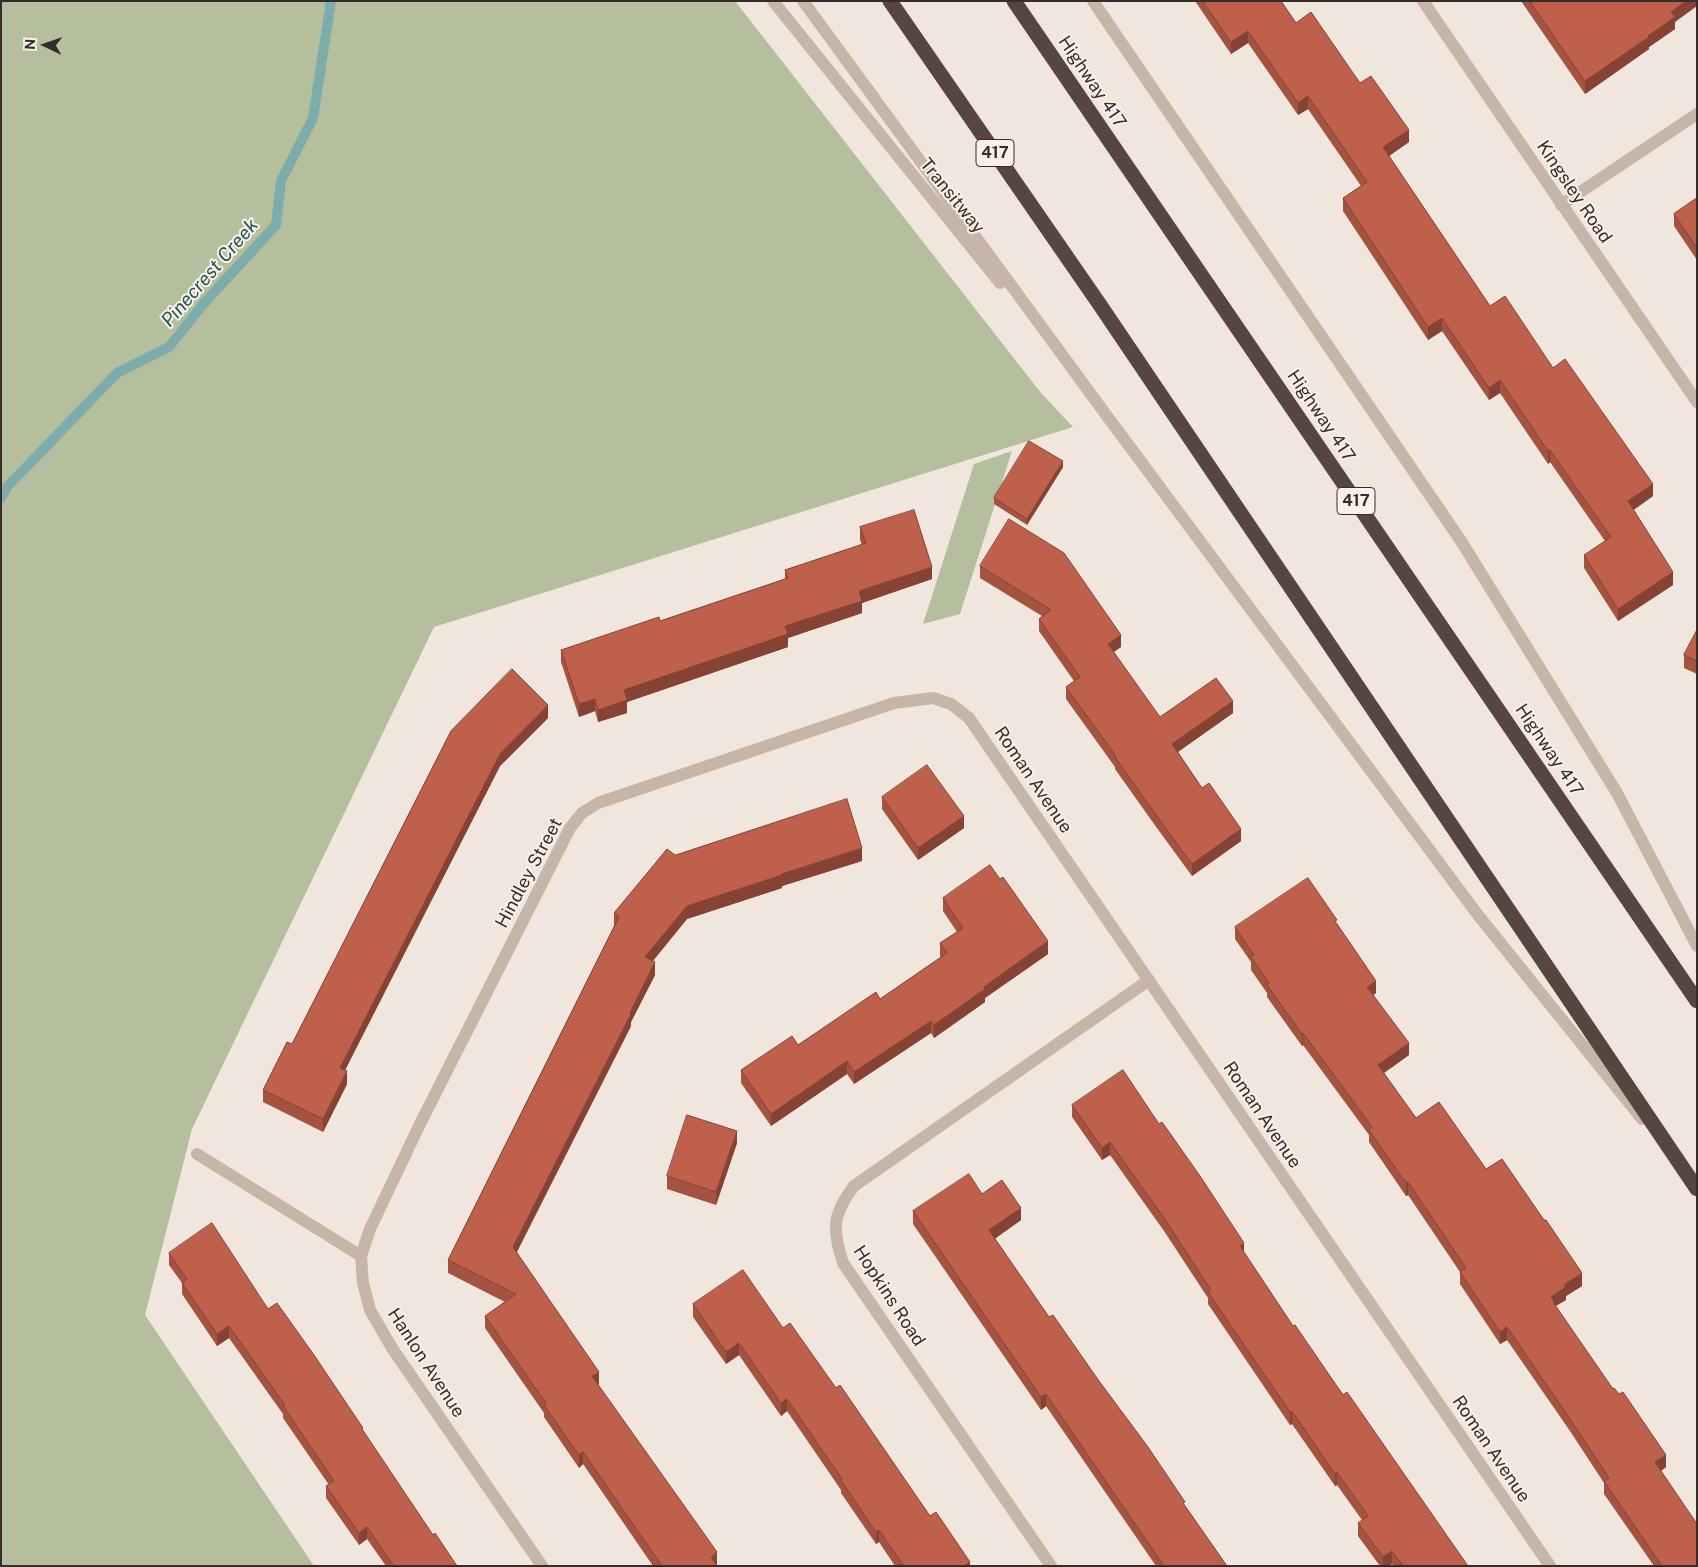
<!DOCTYPE html>
<html>
<head>
<meta charset="utf-8">
<style>
  body { margin:0 }
  #map { position:relative; width:1698px; height:1567px; overflow:hidden; background:#f1e6dd; font-family:"Public Sans",sans-serif }
  canvas { display:block }
  .frame { position:absolute; inset:0; border:2px solid #362c29; pointer-events:none }
  .north { position:absolute; left:20px; top:20px; width:50px; height:50px; -webkit-text-stroke:4px #f8f0e9; paint-order:stroke; rotate:273deg; font-size:14px; font-weight:700; line-height:20px; text-align:center; color:#362c29 }
  .north::after { content:''; display:block; margin:auto; width:18px; height:22px; background:#362c29; clip-path:polygon(50% 0,100% 100%,50% 72%,0 100%) }
</style>
</head>
<body>
<div id="map">
<canvas width="1698" height="1567"></canvas>
<div class="frame"></div>
<div class="north">N</div>
</div>
<script>
const ctx = document.querySelector('canvas').getContext('2d');
ctx.lineJoin = 'round';
function fill(path, color) {
  ctx.fillStyle = color;
  ctx.fill(path, 'evenodd');
}
function trace(path, color, width, dash) {
  ctx.strokeStyle = color;
  ctx.lineWidth = width;
  ctx.lineCap = dash ? 'butt' : 'round';
  ctx.setLineDash(dash || []);
  ctx.stroke(path);
}
function write(font, color, halo, rows, align = 'center') {
  ctx.font = font + ' "Public Sans",sans-serif';
  ctx.lineWidth = 4;
  ctx.setLineDash([]);
  ctx.textBaseline = 'middle';
  ctx.strokeStyle = halo;
  ctx.fillStyle = color;
  for (const [text, x, y, turn = 0] of rows) {
    ctx.save();
    ctx.translate(x, y);
    ctx.rotate((+turn || 0) * Math.PI / 180);
    ctx.textAlign = isNaN(turn) ? turn : align;
    if (halo) ctx.strokeText(text, 0, 0);
    ctx.fillText(text, 0, 0);
    ctx.restore();
  }
}
fill(new Path2D(`
  M 1,1 L 735,1 L 1041,393 L 1073,427 L 434,627 L 192,1129 L 145,1315 L 314,1566 L 1,1566 Z
  M 1012,451 L 960,614 L 923,624 L 974,464 Z`), '#b6bf9d');
trace(new Path2D(`
  M 1,498 L 7,487 L 117,373 L 169,347 L 205,302 L 276,225 L 281,181 L 313,118 L 331,1`), '#7dacab', 10);
trace(new Path2D(`
  M 773,1 L 1000,283
  M 803,1 L 1104,412 L 1478,915 L 1642,1119
  M 1093,1 L 1461,541 L 1617,793 L 1697,946`), '#c8b5a9', 12);
trace(new Path2D(`
  M 1423,1 L 1697,402
  M 1561,205 L 1697,114
  M 197,1154 L 361,1256
  M 542,1566 L 392,1348 L 370,1310 L 363,1283 L 361,1256 L 370,1229 L 420,1124 L 570,828 L 582,813 L 598,803 L 894,703 L 933,698 L 951,704 L 969,718 L 1550,1566
  M 1051,1566 L 843,1263 C 832,1229 832,1215 854,1186 L 1149,980`), '#c8b5a9', 12);
trace(new Path2D(`
  M 890,1 L 1100,305 L 1697,1189
  M 1014,1 L 1697,1001`), '#564540', 15);
fill(new Path2D(`
  M 1195,1 L 1281,1 L 1296,23 L 1360,83 L 1409,142 L 1389,156 L 1490,306 L 1553,368 L 1653,496 L 1633,510 L 1673,585 L 1618,621 L 1584,568 L 1584,555 L 1605,541 L 1550,462 L 1548,464 L 1500,393 L 1489,400 L 1442,331 L 1428,340 L 1343,211 L 1343,198 L 1361,186 L 1308,109 L 1298,115 L 1248,43 L 1231,54 Z
  M 1521,1 L 1697,1 L 1675,22 L 1675,29 L 1649,47 L 1649,49 L 1585,94 Z
  M 1697,198 L 1697,260 L 1674,226 L 1674,214 Z
  M 1063,467 L 1027,525 L 994,504 L 994,498 Z
  M 860,527 L 932,579 L 862,603 L 862,613 L 788,638 L 788,647 L 627,702 L 627,713 L 598,722 L 595,711 L 579,717 L 561,662 L 561,650 L 660,621 L 785,579 L 785,570 L 862,545 L 860,540 Z
  M 980,566 L 1121,647 L 1113,652 L 1160,717 L 1233,713 L 1178,752 L 1202,788 L 1241,841 L 1192,876 L 1154,824 L 1115,769 L 1115,767 L 1066,699 L 1066,687 L 1074,681 L 1039,631 L 1039,619 L 1042,616 L 980,578 Z
  M 1697,630 L 1697,674 L 1684,668 L 1684,655 Z
  M 548,718 L 500,766 L 345,1070 L 347,1084 L 323,1132 L 263,1102 L 263,1090 L 292,1044 L 451,731 Z
  M 882,797 L 964,828 L 918,860 L 882,809 Z
  M 675,855 L 862,861 L 782,886 L 782,888 L 687,919 L 653,961 L 655,975 L 631,1022 L 631,1026 L 517,1252 L 599,1384 L 598,1385 L 717,1566 L 653,1566 L 583,1464 L 579,1468 L 544,1417 L 544,1413 L 485,1328 L 485,1316 L 505,1302 L 448,1273 L 448,1260 L 614,926 L 614,913 Z
  M 943,898 L 1048,954 L 985,998 L 985,1002 L 934,1038 L 931,1033 L 854,1084 L 847,1074 L 771,1126 L 741,1083 L 741,1070 L 798,1045 L 880,999 L 941,957 L 940,956 L 940,943 L 957,932 L 943,911 Z
  M 1337,924 L 1376,993 L 1373,995 L 1409,1055 L 1384,1073 L 1416,1118 L 1486,1169 L 1582,1286 L 1566,1296 L 1566,1300 L 1555,1306 L 1666,1467 L 1661,1471 L 1697,1566 L 1654,1566 L 1604,1494 L 1604,1483 L 1570,1431 L 1507,1340 L 1500,1344 L 1460,1284 L 1460,1272 L 1408,1195 L 1406,1196 L 1369,1142 L 1369,1135 L 1303,1045 L 1302,1046 L 1267,997 L 1267,993 L 1251,970 L 1251,962 L 1235,939 L 1235,927 Z
  M 1072,1105 L 1244,1254 L 1293,1326 L 1468,1566 L 1394,1566 L 1392,1564 L 1389,1566 L 1380,1566 L 1358,1536 L 1358,1523 L 1362,1520 L 1337,1485 L 1335,1486 L 1292,1424 L 1290,1425 L 1208,1304 L 1208,1298 L 1164,1231 L 1110,1155 L 1102,1160 L 1072,1117 Z
  M 737,1143 L 716,1205 L 667,1189 L 667,1176 Z
  M 982,1194 L 1021,1220 L 994,1239 L 1049,1317 L 1185,1506 L 1227,1566 L 1156,1566 L 1046,1406 L 1041,1410 L 913,1224 L 913,1211 Z
  M 169,1253 L 268,1309 L 363,1432 L 433,1535 L 457,1566 L 386,1566 L 367,1539 L 359,1545 L 326,1498 L 326,1486 L 329,1485 L 283,1418 L 283,1414 L 229,1338 L 217,1346 L 182,1294 L 182,1283 L 169,1265 Z
  M 693,1304 L 783,1328 L 836,1388 L 930,1516 L 970,1566 L 895,1566 L 879,1542 L 876,1544 L 841,1493 L 841,1490 L 787,1411 L 781,1416 L 739,1355 L 726,1364 L 693,1317 Z`), '#a45341');
fill(new Path2D(`
  M 1686,1 L 1697,1 L 1697,6 L 1675,22 L 1675,29 L 1649,47 L 1649,49 L 1585,94 L 1585,81 L 1648,36 L 1671,12 Z
  M 1248,31 L 1248,43 L 1231,54 L 1231,42 Z
  M 1308,96 L 1308,109 L 1298,115 L 1298,103 Z
  M 1409,130 L 1409,142 L 1383,160 L 1383,147 Z
  M 1442,318 L 1442,331 L 1428,340 L 1428,327 Z
  M 1500,380 L 1500,393 L 1489,400 L 1489,388 Z
  M 1550,450 L 1550,462 L 1548,464 L 1548,451 Z
  M 1063,461 L 1063,467 L 1027,525 L 1027,519 Z
  M 1653,484 L 1653,496 L 1628,514 L 1628,501 Z
  M 932,567 L 932,579 L 862,603 L 862,613 L 788,638 L 788,647 L 627,702 L 627,713 L 598,722 L 598,710 L 624,690 L 785,626 L 859,591 Z
  M 1673,572 L 1673,585 L 1618,621 L 1618,609 Z
  M 1121,635 L 1121,647 L 1108,656 L 1108,644 Z
  M 595,699 L 595,711 L 579,717 L 579,704 Z
  M 1233,701 L 1233,713 L 1172,756 L 1172,744 Z
  M 548,705 L 548,718 L 500,766 L 340,1080 L 340,1068 L 500,754 Z
  M 964,816 L 964,828 L 918,860 L 918,848 Z
  M 1241,829 L 1241,841 L 1192,876 L 1192,864 Z
  M 862,848 L 862,861 L 782,886 L 782,888 L 687,919 L 645,970 L 645,957 L 687,906 L 782,874 Z
  M 1048,941 L 1048,954 L 985,998 L 985,1002 L 934,1038 L 934,1025 L 984,987 Z
  M 655,962 L 655,975 L 631,1022 L 631,1026 L 513,1259 L 513,1247 Z
  M 1376,981 L 1376,993 L 1367,1000 L 1367,987 Z
  M 931,1021 L 931,1033 L 854,1084 L 854,1072 Z
  M 1303,1033 L 1303,1045 L 1302,1046 L 1302,1034 Z
  M 1409,1043 L 1409,1055 L 1378,1077 L 1378,1065 Z
  M 847,1061 L 847,1074 L 771,1126 L 771,1114 Z
  M 347,1071 L 347,1084 L 323,1132 L 323,1119 Z
  M 737,1131 L 737,1143 L 716,1205 L 716,1192 Z
  M 1110,1142 L 1110,1155 L 1102,1160 L 1102,1148 Z
  M 1408,1182 L 1408,1195 L 1406,1196 L 1406,1183 Z
  M 1021,1208 L 1021,1220 L 989,1243 L 989,1230 Z
  M 1244,1243 L 1244,1256 L 1240,1246 Z
  M 1582,1273 L 1582,1286 L 1566,1296 L 1566,1300 L 1554,1307 L 1551,1297 L 1564,1285 Z
  M 229,1326 L 229,1338 L 217,1346 L 217,1334 Z
  M 1507,1327 L 1507,1340 L 1500,1344 L 1500,1332 Z
  M 739,1343 L 739,1355 L 726,1364 L 726,1352 Z
  M 599,1372 L 599,1384 L 592,1389 L 592,1376 Z
  M 1046,1394 L 1046,1406 L 1041,1410 L 1041,1397 Z
  M 787,1399 L 787,1411 L 781,1416 L 781,1403 Z
  M 1292,1411 L 1292,1424 L 1290,1425 L 1290,1412 Z
  M 583,1452 L 583,1464 L 579,1468 L 579,1455 Z
  M 1666,1455 L 1666,1467 L 1655,1475 L 1655,1462 Z
  M 1337,1472 L 1337,1485 L 1335,1486 L 1335,1474 Z
  M 367,1527 L 367,1539 L 359,1545 L 359,1533 Z
  M 879,1530 L 879,1542 L 876,1544 L 876,1532 Z
  M 1392,1551 L 1392,1564 L 1389,1566 L 1383,1566 L 1383,1557 Z
  M 717,1552 L 717,1565 L 716,1566 L 711,1557 Z
  M 970,1562 L 970,1566 L 964,1566 Z`), '#864335');
const building = new Path2D(`
  M 1203,1 L 1281,1 L 1296,23 L 1311,12 L 1360,83 L 1371,76 L 1409,130 L 1383,147 L 1490,306 L 1505,296 L 1553,368 L 1565,359 L 1653,484 L 1628,501 L 1673,572 L 1618,609 L 1584,555 L 1611,537 L 1550,450 L 1548,451 L 1500,380 L 1489,388 L 1442,318 L 1428,327 L 1343,198 L 1367,182 L 1308,96 L 1298,103 L 1248,31 L 1231,42 Z
  M 1530,1 L 1686,1 L 1671,12 L 1675,17 L 1648,36 L 1649,37 L 1585,81 Z
  M 1697,198 L 1697,248 L 1674,214 Z
  M 1029,441 L 1063,461 L 1027,519 L 994,498 Z
  M 914,510 L 932,567 L 859,591 L 862,601 L 785,626 L 788,634 L 624,690 L 627,700 L 598,710 L 595,699 L 579,704 L 561,650 L 659,617 L 660,621 L 788,578 L 785,570 L 866,543 L 860,527 Z
  M 1009,519 L 1064,553 L 1121,635 L 1108,644 L 1160,717 L 1216,678 L 1233,701 L 1172,744 L 1202,788 L 1209,783 L 1241,829 L 1192,864 L 1154,812 L 1115,757 L 1116,756 L 1066,687 L 1080,677 L 1039,619 L 1051,610 L 980,566 Z
  M 1697,630 L 1697,661 L 1684,655 Z
  M 512,669 L 548,705 L 500,754 L 340,1068 L 347,1071 L 323,1119 L 263,1090 L 287,1042 L 292,1044 L 451,731 Z
  M 927,765 L 964,816 L 918,848 L 882,797 Z
  M 847,799 L 862,848 L 782,874 L 782,875 L 687,906 L 645,957 L 655,962 L 630,1013 L 631,1014 L 513,1247 L 599,1372 L 592,1376 L 717,1552 L 711,1557 L 717,1566 L 662,1566 L 583,1452 L 579,1455 L 544,1405 L 546,1403 L 485,1316 L 516,1294 L 448,1260 L 619,917 L 614,913 L 667,849 L 675,855 Z
  M 990,865 L 1000,879 L 1003,877 L 1048,941 L 984,987 L 985,989 L 934,1025 L 931,1021 L 854,1072 L 847,1061 L 771,1114 L 741,1070 L 792,1036 L 798,1045 L 876,992 L 880,999 L 947,953 L 940,943 L 963,928 L 943,898 Z
  M 1308,878 L 1337,920 L 1335,921 L 1376,981 L 1367,987 L 1409,1043 L 1378,1065 L 1416,1118 L 1439,1102 L 1486,1169 L 1502,1159 L 1544,1220 L 1546,1220 L 1582,1273 L 1564,1285 L 1566,1287 L 1551,1297 L 1554,1301 L 1553,1302 L 1613,1389 L 1614,1388 L 1619,1394 L 1623,1392 L 1666,1455 L 1655,1462 L 1697,1524 L 1697,1566 L 1662,1566 L 1604,1481 L 1609,1478 L 1570,1419 L 1507,1327 L 1500,1332 L 1460,1272 L 1466,1268 L 1408,1182 L 1406,1183 L 1369,1130 L 1372,1127 L 1303,1033 L 1302,1034 L 1267,985 L 1269,983 L 1251,957 L 1254,955 L 1235,927 Z
  M 1123,1070 L 1159,1124 L 1162,1122 L 1200,1176 L 1244,1243 L 1240,1246 L 1293,1326 L 1295,1325 L 1343,1395 L 1347,1392 L 1468,1566 L 1403,1566 L 1392,1551 L 1383,1557 L 1358,1523 L 1368,1516 L 1337,1472 L 1335,1474 L 1292,1411 L 1290,1412 L 1208,1292 L 1211,1290 L 1164,1218 L 1110,1142 L 1102,1148 L 1072,1105 Z
  M 687,1115 L 737,1131 L 716,1192 L 667,1176 Z
  M 969,1174 L 982,1194 L 1002,1180 L 1021,1208 L 989,1230 L 1049,1317 L 1053,1315 L 1099,1381 L 1148,1447 L 1185,1502 L 1183,1503 L 1227,1566 L 1164,1566 L 1046,1394 L 1041,1397 L 913,1211 Z
  M 212,1223 L 268,1309 L 277,1303 L 314,1355 L 363,1428 L 362,1429 L 433,1535 L 435,1533 L 457,1566 L 394,1566 L 367,1527 L 359,1533 L 326,1486 L 334,1481 L 283,1406 L 285,1405 L 229,1326 L 217,1334 L 182,1283 L 187,1279 L 169,1253 Z
  M 743,1270 L 783,1328 L 790,1323 L 836,1388 L 840,1385 L 930,1516 L 936,1512 L 970,1562 L 964,1566 L 904,1566 L 879,1530 L 876,1532 L 841,1480 L 842,1479 L 787,1399 L 781,1403 L 739,1343 L 726,1352 L 693,1304 Z`);
fill(building, '#bf604c');
trace(building, '#864335', 1);
for (const [x, y, w] of [
  [995,153,38],
  [1356,501,38]
]) {
  const box = new Path2D();
  box.roundRect(x - w / 2, y - 13.5, w, 27, 4);
  ctx.fillStyle = '#f8f0e9';
  ctx.fill(box);
  trace(box, '#362c29', 1);
}
write('bold 16px', '#362c29', null, [
  ["417",995,153],
  ["417",1356,501]
]);
write('18px', '#362c29', '#f8f0e9', [
  ["Highway 417",1092,82,56],
  ["Kingsley Road",1574,192,56],
  ["Transitway",952,196,51],
  ["Highway 417",1321,416,56],
  ["Highway 417",1549,750,56],
  ["Roman Avenue",1033,780,56],
  ["Hindley Street",529,873,-62],
  ["Roman Avenue",1262,1115,56],
  ["Hopkins Road",889,1296,57],
  ["Hanlon Avenue",426,1363,57],
  ["Roman Avenue",1491,1449,56]
]);
write('italic 19px', '#205555', '#f8f0e9', [
  ["Pinecrest Creek",210,273,-49]
]);
</script>
</body>
</html>
